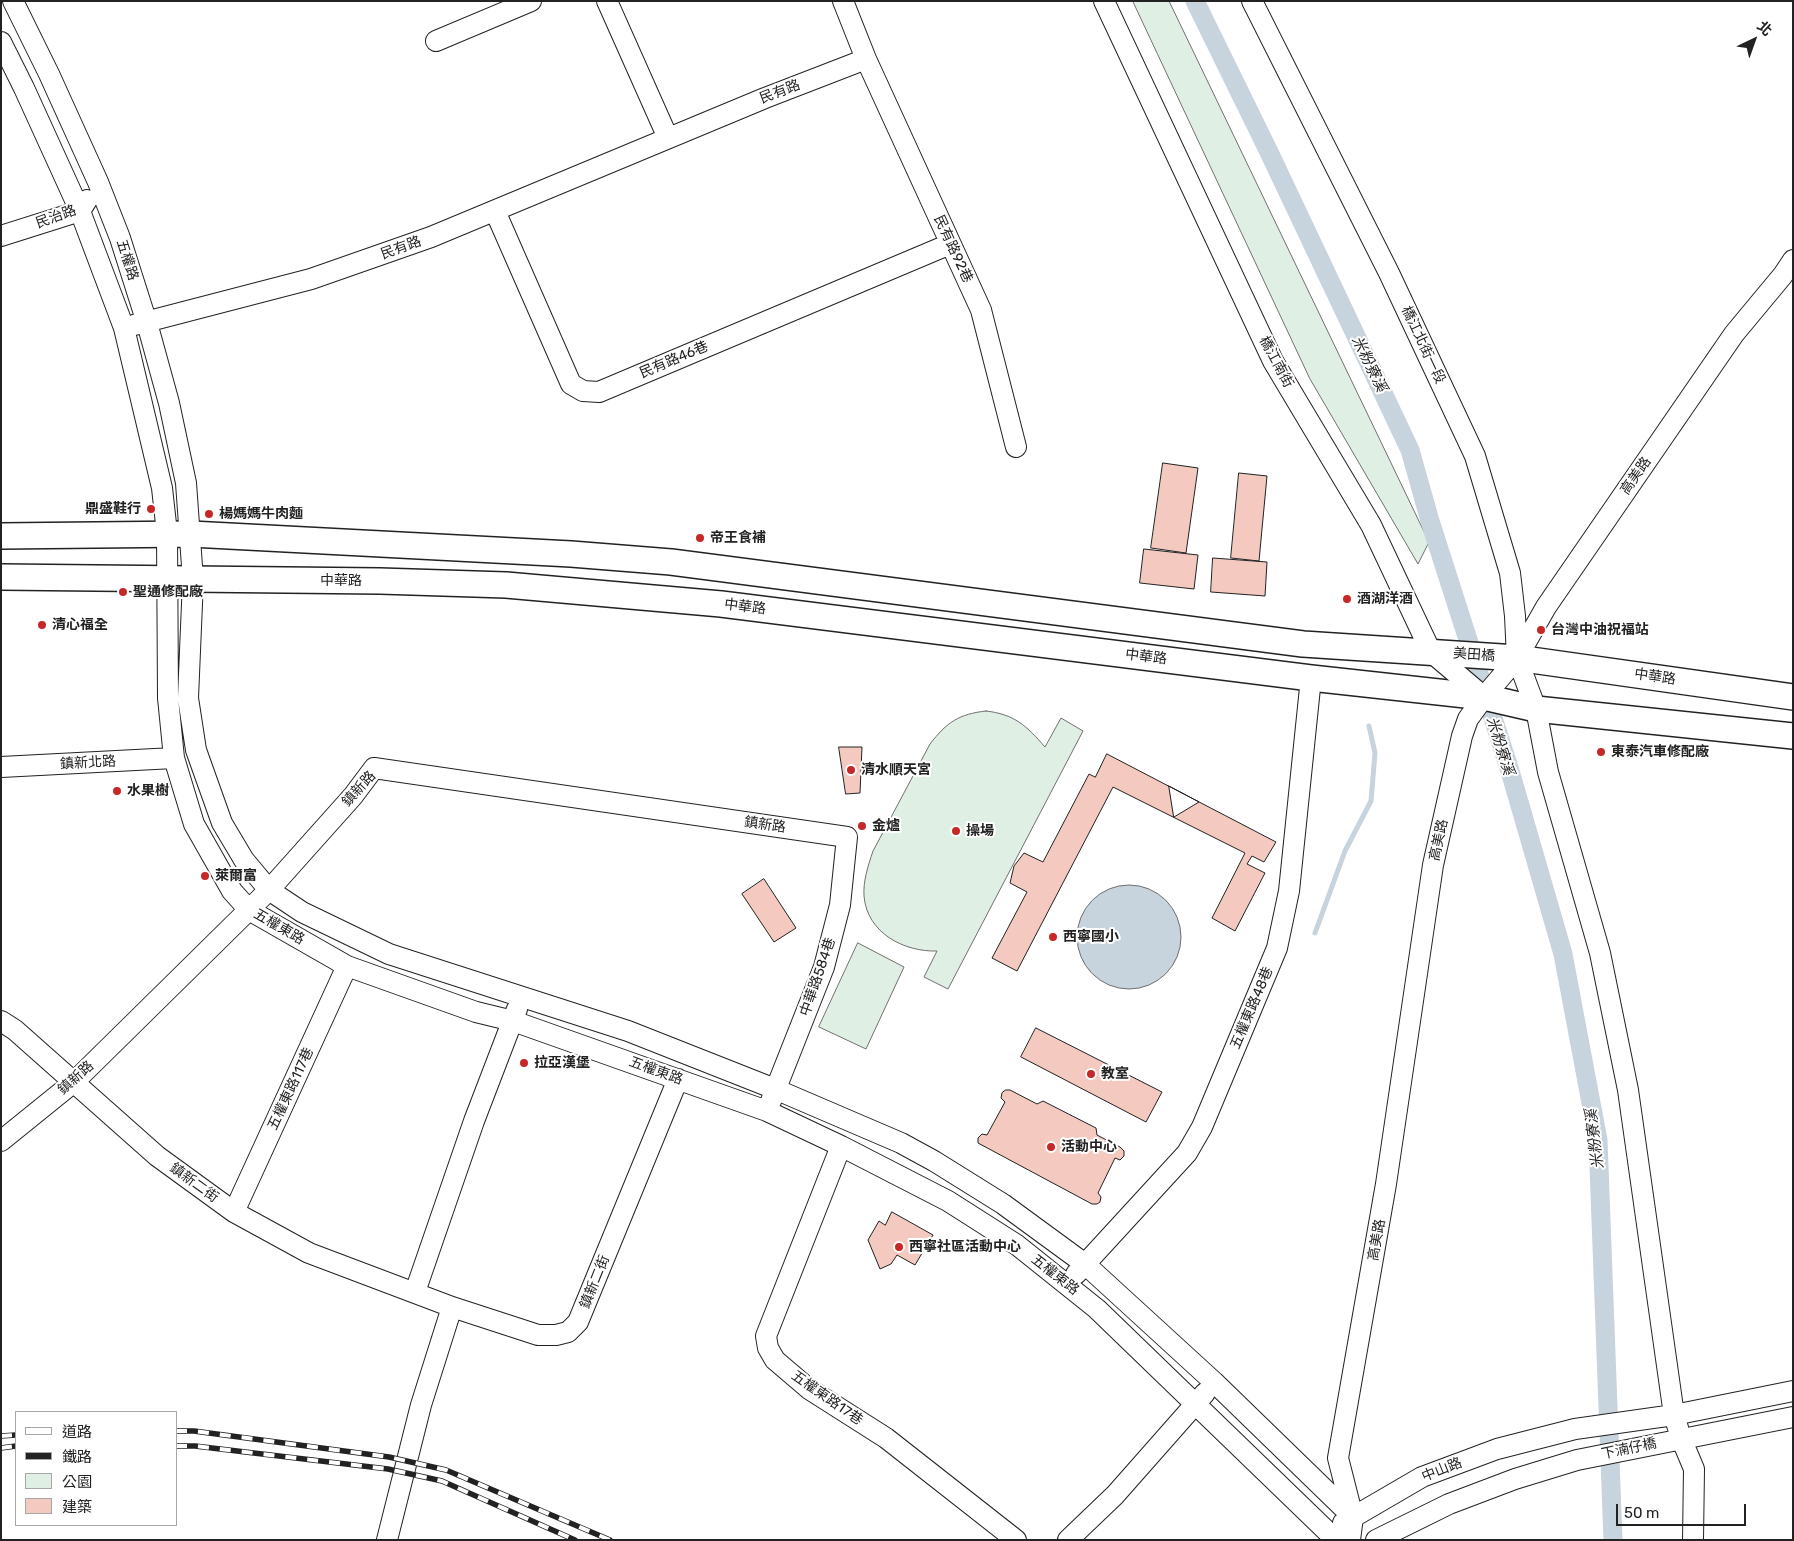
<!DOCTYPE html>
<html>
<head>
<meta charset="utf-8">
<style>
  body { margin:0 }
  #map { position:relative; width:1794px; height:1541px; overflow:hidden; background:#fff; font-family:Rubik,"Noto Sans TC",sans-serif }
  canvas { display:block }
  .frame { position:absolute; inset:0; border:2px solid #222; pointer-events:none }
  .legend { position:absolute; left:15px; top:1411px; width:162px; height:115px; box-sizing:border-box; background:#fff; border:1px solid #a7a7a7; margin:0; padding:6px 9px; list-style:none; font-size:15px; color:#222 }
  .legend li { display:flex; align-items:center; gap:10px; height:25px }
  .legend b { width:25px; border:1px solid #a7a7a7 }
  .north { position:absolute; left:1729px; top:15px; width:50px; height:50px; -webkit-text-stroke:4px #fff; paint-order:stroke; rotate:42deg; font-size:14px; font-weight:700; line-height:20px; text-align:center; color:#222 }
  .north::after { content:''; display:block; margin:auto; width:18px; height:22px; background:#222; clip-path:polygon(50% 0,100% 100%,50% 72%,0 100%) }
  .scale { position:absolute; left:1616px; top:1504px; width:130px; height:22px; box-sizing:border-box; border:2px solid #222; border-top:0; padding-left:6px; font-size:15px; line-height:18px; white-space:nowrap; color:#222; -webkit-text-stroke:4px #fff; paint-order:stroke }
</style>
</head>
<body>
<div id="map">
<canvas width="1794" height="1541"></canvas>
<div class="frame"></div>
<ul class="legend">
<li><b style="height:6px;background:#fff"></b>道路</li>
<li><b style="height:6px;background:#222"></b>鐵路</li>
<li><b style="height:14px;background:#e0efe3"></b>公園</li>
<li><b style="height:14px;background:#f3c9c0"></b>建築</li>
</ul>
<div class="north">北</div>
<div class="scale">50 m</div>
</div>
<script>
const ctx = document.querySelector('canvas').getContext('2d');
ctx.lineJoin = 'round';
function fill(path, color) {
  ctx.fillStyle = color;
  ctx.fill(path, 'evenodd');
}
function trace(path, color, width, dash) {
  ctx.strokeStyle = color;
  ctx.lineWidth = width;
  ctx.lineCap = dash ? 'butt' : 'round';
  ctx.setLineDash(dash || []);
  ctx.stroke(path);
}
function write(font, color, halo, rows, align = 'center') {
  ctx.font = font + ' Rubik,"Noto Sans TC",sans-serif';
  ctx.lineWidth = 4;
  ctx.setLineDash([]);
  ctx.textBaseline = 'middle';
  ctx.strokeStyle = halo;
  ctx.fillStyle = color;
  for (const [text, x, y, turn = 0] of rows) {
    ctx.save();
    ctx.translate(x, y);
    ctx.rotate((+turn || 0) * Math.PI / 180);
    ctx.textAlign = isNaN(turn) ? turn : align;
    if (halo) ctx.strokeText(text, 0, 0);
    ctx.fillText(text, 0, 0);
    ctx.restore();
  }
}
const green = new Path2D(`
  M 1133,1 L 1169,1 L 1429,542 L 1418,564 L 1310,379 Z
  M 986,711 C 1014,714 1027,726 1045,747 L 1061,718 L 1083,731 L 948,989 L 924,977 L 937,951 C 904,952 867,933 864,896 C 863,881 868,866 873,851 L 930,744 C 947,722 959,714 986,711 Z
  M 858,943 L 904,967 L 866,1049 L 819,1027 Z`);
fill(green, '#e0efe3');
trace(green, '#6f6f6f', 1);
const water = new Path2D(`
  M1077 937a52 52 0 1 1 104 0a52 52 0 1 1-104 0Z`);
fill(water, '#c7d3dd');
trace(water, '#6f6f6f', 1);
trace(new Path2D(`
  M 1315,933 L 1345,851 L 1371,801 L 1375,753 L 1369,726`), '#c7d3dd', 5);
trace(new Path2D(`
  M 1195,1 L 1268,150 L 1410,450 L 1430,521 L 1510,771 L 1563,954 L 1598,1140 L 1613,1540`), '#c7d3dd', 19);
const building = new Path2D(`
  M 1163,463 L 1198,468 L 1186,553 L 1151,548 Z
  M 1239,473 L 1267,476 L 1259,561 L 1231,558 Z
  M 1144,549 L 1198,555 L 1194,589 L 1140,583 Z
  M 1213,558 L 1267,562 L 1265,596 L 1211,592 Z
  M 839,747 L 862,747 L 860,793 L 846,794 Z
  M 1107,754 L 1276,842 L 1264,862 L 1252,856 L 1247,864 L 1265,873 L 1235,931 L 1212,918 L 1245,853 L 1113,787 L 1017,971 L 992,958 L 1027,892 L 1010,883 L 1014,866 L 1024,853 L 1043,862 L 1089,774 L 1095,777 Z
  M 1169,786 L 1199,802 L 1174,817 Z
  M859 826a3 3 0 1 1 6 0a3 3 0 1 1-6 0Z
  M 764,879 L 796,928 L 774,942 L 742,894 Z
  M 1036,1028 L 1162,1092 L 1146,1122 L 1021,1057 Z
  M 1006,1090 L 1010,1090 L 1037,1104 L 1043,1101 L 1096,1128 L 1097,1135 L 1120,1147 L 1124,1151 L 1124,1156 L 1120,1160 L 1115,1158 L 1098,1193 L 1101,1197 L 1100,1202 L 1097,1204 L 1092,1204 L 978,1143 L 978,1138 L 982,1134 L 987,1135 L 1005,1102 L 1001,1098 L 1002,1093 Z
  M 892,1212 L 933,1235 L 915,1265 L 897,1255 L 891,1264 L 880,1269 L 868,1240 L 879,1221 L 885,1225 Z`);
fill(building, '#f3c9c0');
trace(building, '#222', 1);
const minor = new Path2D(`
  M 13,1 L 49,74 L 98,182 L 120,238 L 147,323 L 169,403 L 186,483 L 193,580 L 188,698 L 196,750 L 222,823 L 244,860 L 269,890 L 302,912 L 389,954 L 628,1031 L 775,1089 L 901,1143 L 934,1161 L 1003,1204 L 1085,1264 L 1214,1382 L 1353,1517
  M 607,1 L 668,138
  M 843,1 L 866,59 L 981,310 L 1016,447
  M 1104,1 L 1273,361 L 1371,525 L 1431,652 L 1484,697
  M 1252,1 L 1389,273 L 1475,456 L 1510,573 L 1515,616 L 1517,658 L 1536,709 L 1548,772 L 1600,953 L 1628,1090 L 1674,1415 L 1681,1438 L 1694,1469 L 1693,1540
  M 436,41 L 531,1
  M 1,42 L 24,88 L 80,211 L 124,328 L 139,391 L 162,488 L 167,533 L 168,698 L 174,758 L 194,824 L 232,891 L 249,910 L 347,966 L 476,1012 L 513,1021 L 767,1111 L 841,1146 L 948,1201 L 1017,1245 L 1097,1309 L 1336,1540
  M 495,211 L 571,384 L 583,391 L 599,392 L 950,244
  M 1,236 L 80,211 L 87,200
  M 134,325 L 311,279 L 431,237 L 765,98 L 866,59
  M 1,767 L 174,758
  M 1,1021 L 15,1030 L 157,1156 L 234,1212 L 309,1253 L 452,1307 L 538,1335 L 556,1335 L 568,1332 L 578,1322 L 678,1079
  M 1,1141 L 74,1082 L 269,890 L 353,796 L 374,768 L 847,837 L 840,905 L 824,967 L 771,1101
  M 841,1146 L 766,1336 L 768,1348 L 775,1360 L 809,1389 L 886,1438 L 1016,1540
  M 234,1212 L 347,966
  M 1076,1274 L 1187,1153 L 1202,1127 L 1277,948 L 1289,891 L 1311,678
  M 415,1292 L 474,1121 L 517,1009
  M 1343,1523 L 1422,1477 L 1497,1449 L 1575,1429 L 1674,1415 L 1793,1391
  M 387,1540 L 421,1405 L 452,1307
  M 1068,1540 L 1115,1495 L 1205,1393
  M 1350,1540 L 1353,1517 L 1338,1458 L 1386,1184 L 1433,865 L 1462,736 L 1468,719 L 1484,697 L 1517,658 L 1546,607 L 1734,334 L 1783,275 L 1793,260
  M 1376,1540 L 1449,1504 L 1515,1479 L 1577,1460 L 1793,1417`);
const major = new Path2D(`
  M 1,536 L 191,534 L 571,554 L 671,562 L 1303,644 L 1517,658 L 1793,697
  M 1,577 L 380,581 L 506,585 L 721,604 L 1311,678 L 1484,697 L 1536,709 L 1793,736`);
trace(minor, '#222', 22);
trace(major, '#222', 28);
trace(minor, '#fff', 20);
trace(major, '#fff', 25);
const rail = new Path2D(`
  M 176,1431 L 194,1431 L 389,1457 L 446,1470 L 610,1540
  M 1,1436 L 16,1435
  M 176,1446 L 195,1446 L 388,1469 L 442,1481 L 575,1540
  M 1,1448 L 16,1446`);
trace(rail, '#222', 5.5);
trace(rail, '#fff', 4, [11]);
for (const [x, y, r, color] of [
  [151,509,5,"#c62828"],
  [209,514,5,"#c62828"],
  [700,538,5,"#c62828"],
  [123,592,5,"#c62828"],
  [1347,599,5,"#c62828"],
  [42,625,5,"#c62828"],
  [1541,630,5,"#c62828"],
  [1601,752,5,"#c62828"],
  [851,770,5,"#c62828"],
  [117,791,5,"#c62828"],
  [862,826,5,"#c62828"],
  [956,831,5,"#c62828"],
  [205,876,5,"#c62828"],
  [1053,937,5,"#c62828"],
  [524,1063,5,"#c62828"],
  [1091,1074,5,"#c62828"],
  [1051,1147,5,"#c62828"],
  [899,1247,5,"#c62828"]
]) {
  const dot = new Path2D();
  dot.arc(x, y, r, 0, 2 * Math.PI);
  ctx.fillStyle = color;
  ctx.fill(dot);
  trace(dot, '#fff', 2);
}
write('14px', '#222', '#fff', [
  ["民有路",780,92,-21],
  ["民治路",56,217,-20],
  ["民有路",401,248,-20],
  ["民有路92巷",953,249,65],
  ["五權路",127,260,72],
  ["橋江北街一段",1423,345,65],
  ["民有路46巷",674,360,-23],
  ["橋江南街",1276,362,62],
  ["高美路",1636,476,-55],
  ["中華路",341,581],
  ["中華路",745,607,7],
  ["美田橋",1474,655,4],
  ["中華路",1146,657,7],
  ["中華路",1655,677,8],
  ["鎮新北路",88,763,-3],
  ["鎮新路",359,789,-48],
  ["鎮新路",765,825,8],
  ["高美路",1439,840,-78],
  ["五權東路",279,927,30],
  ["中華路584巷",818,977,-71],
  ["五權東路48巷",1252,1008,-67],
  ["五權東路",656,1071,20],
  ["鎮新路",76,1078,-42],
  ["五權東路117巷",291,1089,-65],
  ["鎮新二街",194,1183,36],
  ["高美路",1377,1240,-80],
  ["五權東路",1055,1275,38],
  ["鎮新二街",595,1282,-68],
  ["五權東路17巷",827,1398,35],
  ["下湳仔橋",1629,1449,-12],
  ["中山路",1442,1470,-22]
]);
write('bold 14px', '#222', '#fff', [
  ["鼎盛鞋行",141,509,"right"],
  ["楊媽媽牛肉麵",219,514],
  ["帝王食補",710,538],
  ["聖通修配廠",133,592],
  ["酒湖洋酒",1357,599],
  ["清心福全",52,625],
  ["台灣中油祝福站",1551,630],
  ["東泰汽車修配廠",1611,752],
  ["清水順天宮",861,770],
  ["水果樹",127,791],
  ["金爐",872,826],
  ["操場",966,831],
  ["萊爾富",215,876],
  ["西寧國小",1063,937],
  ["拉亞漢堡",534,1063],
  ["教室",1101,1074],
  ["活動中心",1061,1147],
  ["西寧社區活動中心",909,1247]
], 'left');
write('italic 15px', '#222', '#fff', [
  ["米粉寮溪",1369,364,64],
  ["米粉寮溪",1500,746,73],
  ["米粉寮溪",1595,1139,-97]
]);
</script>
</body>
</html>
